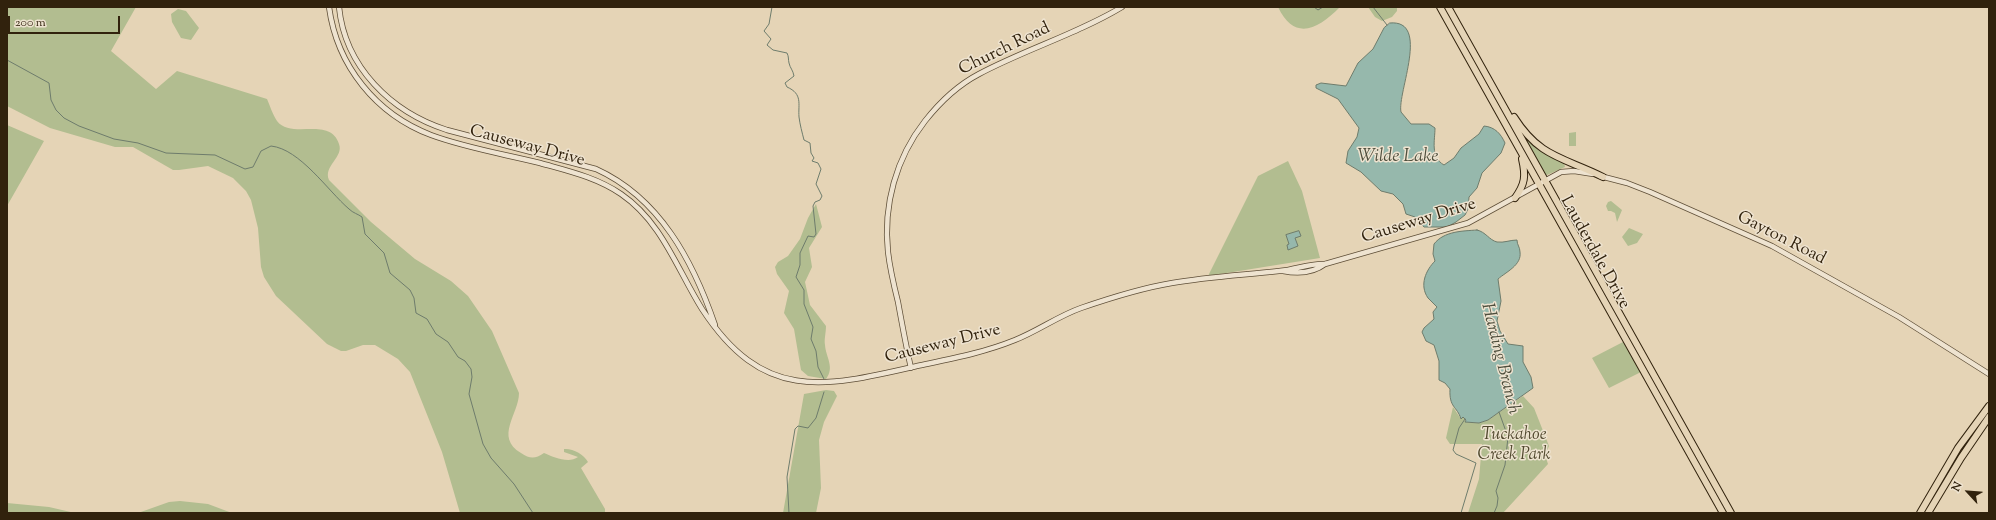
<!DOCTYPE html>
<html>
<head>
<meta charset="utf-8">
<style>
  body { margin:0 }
  #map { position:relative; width:1996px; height:520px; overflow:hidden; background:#e5d4b6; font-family:"Sorts Mill Goudy",serif }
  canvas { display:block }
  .frame { position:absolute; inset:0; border:8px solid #31220d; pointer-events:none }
  .north { position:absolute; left:1948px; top:472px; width:40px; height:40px; -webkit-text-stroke:3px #eee3d0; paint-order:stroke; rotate:296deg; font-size:11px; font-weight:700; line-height:16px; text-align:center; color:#31220d }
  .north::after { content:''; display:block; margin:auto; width:14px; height:18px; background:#31220d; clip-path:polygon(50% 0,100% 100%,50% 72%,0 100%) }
  .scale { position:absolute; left:8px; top:16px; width:112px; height:18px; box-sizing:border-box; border:2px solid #31220d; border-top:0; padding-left:5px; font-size:12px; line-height:14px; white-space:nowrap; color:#31220d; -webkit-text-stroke:3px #eee3d0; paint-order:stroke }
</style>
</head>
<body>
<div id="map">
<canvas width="1996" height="520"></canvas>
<div class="frame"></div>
<div class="north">N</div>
<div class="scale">200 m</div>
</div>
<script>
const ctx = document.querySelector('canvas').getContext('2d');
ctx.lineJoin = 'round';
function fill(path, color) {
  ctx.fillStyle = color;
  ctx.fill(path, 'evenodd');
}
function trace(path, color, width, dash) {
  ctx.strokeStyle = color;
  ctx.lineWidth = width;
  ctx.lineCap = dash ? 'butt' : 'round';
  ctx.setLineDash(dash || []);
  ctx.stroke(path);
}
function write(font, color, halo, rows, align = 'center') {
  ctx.font = font + ' "Sorts Mill Goudy",serif';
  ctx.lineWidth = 3;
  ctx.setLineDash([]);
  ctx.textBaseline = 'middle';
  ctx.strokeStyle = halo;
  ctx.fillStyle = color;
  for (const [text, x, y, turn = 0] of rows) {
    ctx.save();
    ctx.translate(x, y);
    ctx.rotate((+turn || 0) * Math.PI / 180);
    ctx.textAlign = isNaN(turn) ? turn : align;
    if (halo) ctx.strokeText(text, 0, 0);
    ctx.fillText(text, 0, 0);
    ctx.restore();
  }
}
fill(new Path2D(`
  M 7,7 L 136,7 L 111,51 L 156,89 L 177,71 L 267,99 C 270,106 273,115 277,121 C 291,140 330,116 339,144 C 344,157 323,166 329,180 L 371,222 L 415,259 L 451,281 L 468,296 L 492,331 L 519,393 C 519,414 494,437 521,453 C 530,459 535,459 544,453 C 553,457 569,464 578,457 L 564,452 L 564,449 C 572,448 584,454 588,462 L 581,468 L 605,509 L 605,513 L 460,513 L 442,452 L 410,372 L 398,359 L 375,345 L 363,345 L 346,351 L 341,351 L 327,344 L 276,296 L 264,277 L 261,267 L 258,228 L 251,200 L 246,191 L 233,178 L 208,166 L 179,170 L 173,170 L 133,147 L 115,147 L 50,128 L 7,106 Z
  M 1278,7 L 1340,7 C 1318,29 1295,42 1278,7 Z
  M 1368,7 L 1397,7 L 1397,11 L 1392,17 L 1382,21 L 1375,17 Z
  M 178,9 L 186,11 L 199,28 L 191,40 L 181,38 L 172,22 L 171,14 Z
  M 7,125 L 44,141 L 7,206 Z
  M 1576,132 L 1576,146 L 1569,146 L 1569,133 Z
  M 1525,137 L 1539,149 L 1564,163 L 1565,167 L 1547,175 L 1544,174 Z
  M 1288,161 L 1302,191 L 1320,258 L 1208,276 L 1258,176 Z
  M 1611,201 L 1622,210 L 1617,222 L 1615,213 L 1611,211 L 1608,211 L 1606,206 L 1608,202 Z
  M 816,204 L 822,227 L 809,248 L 812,267 L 805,282 L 810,305 L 826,326 C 826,333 824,339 825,345 C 826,358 835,367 826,379 L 808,376 L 801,370 L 794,329 L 784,313 L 789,291 L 777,274 L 775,267 L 778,262 L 788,256 L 800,239 L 808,218 Z
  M 1629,228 L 1643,234 L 1637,243 L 1628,246 L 1622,237 Z
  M 1623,342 L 1641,372 L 1609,388 L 1592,358 Z
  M 826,390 L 834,391 L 837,396 L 824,422 L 819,440 L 821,488 L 816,513 L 783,513 L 804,394 Z
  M 1523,396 L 1534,408 L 1549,446 L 1545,455 L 1548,464 L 1503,513 L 1468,513 L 1479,479 L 1482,444 L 1450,444 L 1446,438 L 1453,407 L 1461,419 L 1463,417 L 1466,422 L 1479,423 L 1488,420 Z
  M 180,501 L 208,504 L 232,513 L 138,513 L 169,502 Z
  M 7,503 L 49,507 L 75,513 L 7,513 Z`), '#b2bd90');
const water = new Path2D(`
  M 1390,23 C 1431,19 1397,93 1401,112 L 1411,124 L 1429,124 L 1435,128 C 1435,140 1430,157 1444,165 L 1454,158 L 1461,148 L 1479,134 L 1484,126 C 1495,127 1501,134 1505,143 L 1501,153 L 1482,173 L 1477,188 L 1469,197 L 1468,209 L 1465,215 L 1456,222 L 1447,227 L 1424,227 L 1415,217 L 1406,214 L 1403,204 L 1393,194 L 1381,191 L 1361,172 L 1346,163 L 1348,151 L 1357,137 L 1359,128 L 1338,99 L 1316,88 L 1316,85 L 1321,83 L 1346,86 L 1358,63 L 1373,49 L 1384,28 Z
  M 1477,230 C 1486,232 1489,240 1497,242 C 1504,243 1510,240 1517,240 C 1517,245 1520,247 1520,252 C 1522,265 1506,272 1498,279 L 1501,301 L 1497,321 L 1500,331 L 1508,344 L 1523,346 L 1523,362 L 1531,377 L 1533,388 L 1488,420 L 1479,423 L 1465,422 L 1466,420 L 1463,417 L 1461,419 C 1457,406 1449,408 1450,389 L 1445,383 L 1439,380 L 1439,361 L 1434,345 L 1426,341 L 1422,332 L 1424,328 L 1434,319 L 1433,312 L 1437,307 C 1434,304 1431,301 1428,298 C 1419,285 1426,270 1435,261 L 1433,254 L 1434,244 C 1444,231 1463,231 1477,230 Z
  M 1299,231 L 1301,236 L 1295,238 L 1298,246 L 1288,250 L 1287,245 L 1289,244 L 1286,235 Z`);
fill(water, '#96b8ac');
trace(water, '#6e7c6c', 1);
trace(new Path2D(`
  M 772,7 L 769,24 L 764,31 L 771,39 L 767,45 L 773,50 L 787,53 C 789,57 788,59 789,63 C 790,68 793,70 794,76 L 785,83 L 787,87 C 803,94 798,104 799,117 C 800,125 802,132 804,140 L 810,143 L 811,153 L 814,158 L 812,161 L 818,163 L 821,169 L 816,184 L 822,196 L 820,200 L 815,202 L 813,206 L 816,234 L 814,237 L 808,236 L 800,253 L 800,265 L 796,277 L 804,290 L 804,304 L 813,327 L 811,339 L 816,351 L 818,367 L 824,379
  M 1314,7 L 1318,10 L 1323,7
  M 1373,7 L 1387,25
  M 7,60 L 49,83 L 51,100 L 56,110 L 64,118 L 79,126 L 114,139 L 138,143 L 166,153 L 215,155 L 245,169 L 253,167 L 261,151 L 271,146 C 300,149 328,191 349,209 C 353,213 358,214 362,217 L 365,234 L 384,253 L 390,273 L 410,290 L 414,298 L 416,313 L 427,319 L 436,334 L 448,342 L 458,357 L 465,361 L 471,369 L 472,377 L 469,394 L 483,444 L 491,458 L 514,484 L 533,513
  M 789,513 L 787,477 L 795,429 L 798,426 L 808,428 L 816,418 L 824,392
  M 1461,513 L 1476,463 L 1456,454 L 1453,450 L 1459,428 L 1465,419
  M 1494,513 L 1497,506 L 1498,498 L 1496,491 L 1505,465 L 1508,437 L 1499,412`), '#6e7c6c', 1);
const minor = new Path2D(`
  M 329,7 C 337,66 376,114 431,135 C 466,148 504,154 540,163 C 568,171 596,177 621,194 C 662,222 677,269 702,309 C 763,402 822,388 917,366 C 950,359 983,353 1015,340 C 1038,331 1058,316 1081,308 C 1110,298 1142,288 1172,283 C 1207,277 1243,275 1279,271 C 1295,270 1309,263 1325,264 L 1468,223 L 1561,172 L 1574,171 L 1593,174
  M 339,7 C 345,67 391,112 447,130 L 596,169 C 660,198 693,261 715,325
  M 1600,176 L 1627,183 L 1650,192 L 1772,246 L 1899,317 L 1989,374
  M 1283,271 C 1298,274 1313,273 1325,264
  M 911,368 C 906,346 902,324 898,302 C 894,286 890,269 888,252 C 883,205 896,158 925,121 C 940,102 958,85 979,74 C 1026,49 1077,34 1122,7`);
const major = new Path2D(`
  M 1440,7 L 1723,513
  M 1448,7 L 1731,513
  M 1514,117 C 1540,158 1563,157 1603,177
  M 1515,198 C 1525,184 1526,176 1522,159
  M 1920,513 L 1958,448 L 1989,406
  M 1928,513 L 1961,458 L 1989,417`);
trace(minor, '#5e4e37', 6);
trace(major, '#31220d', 8);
trace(minor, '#eee3d0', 4.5);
trace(major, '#e5d4b6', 6);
write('17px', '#31220d', '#eee3d0', [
  ["Church Road",1005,50,-26],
  ["Causeway Drive",527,147,15],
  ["Causeway Drive",1419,222,-17],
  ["Gayton Road",1781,239,27],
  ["Lauderdale Drive",1594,253,61],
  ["Causeway Drive",943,345,-14]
]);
write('italic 17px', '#51492e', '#eee3d0', [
  ["Tuckahoe",1514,436],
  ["Creek Park",1514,456]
]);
write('italic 18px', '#4f4f3d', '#eee3d0', [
  ["Wilde Lake",1398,158],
  ["Harding Branch",1499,359,76]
]);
</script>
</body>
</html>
